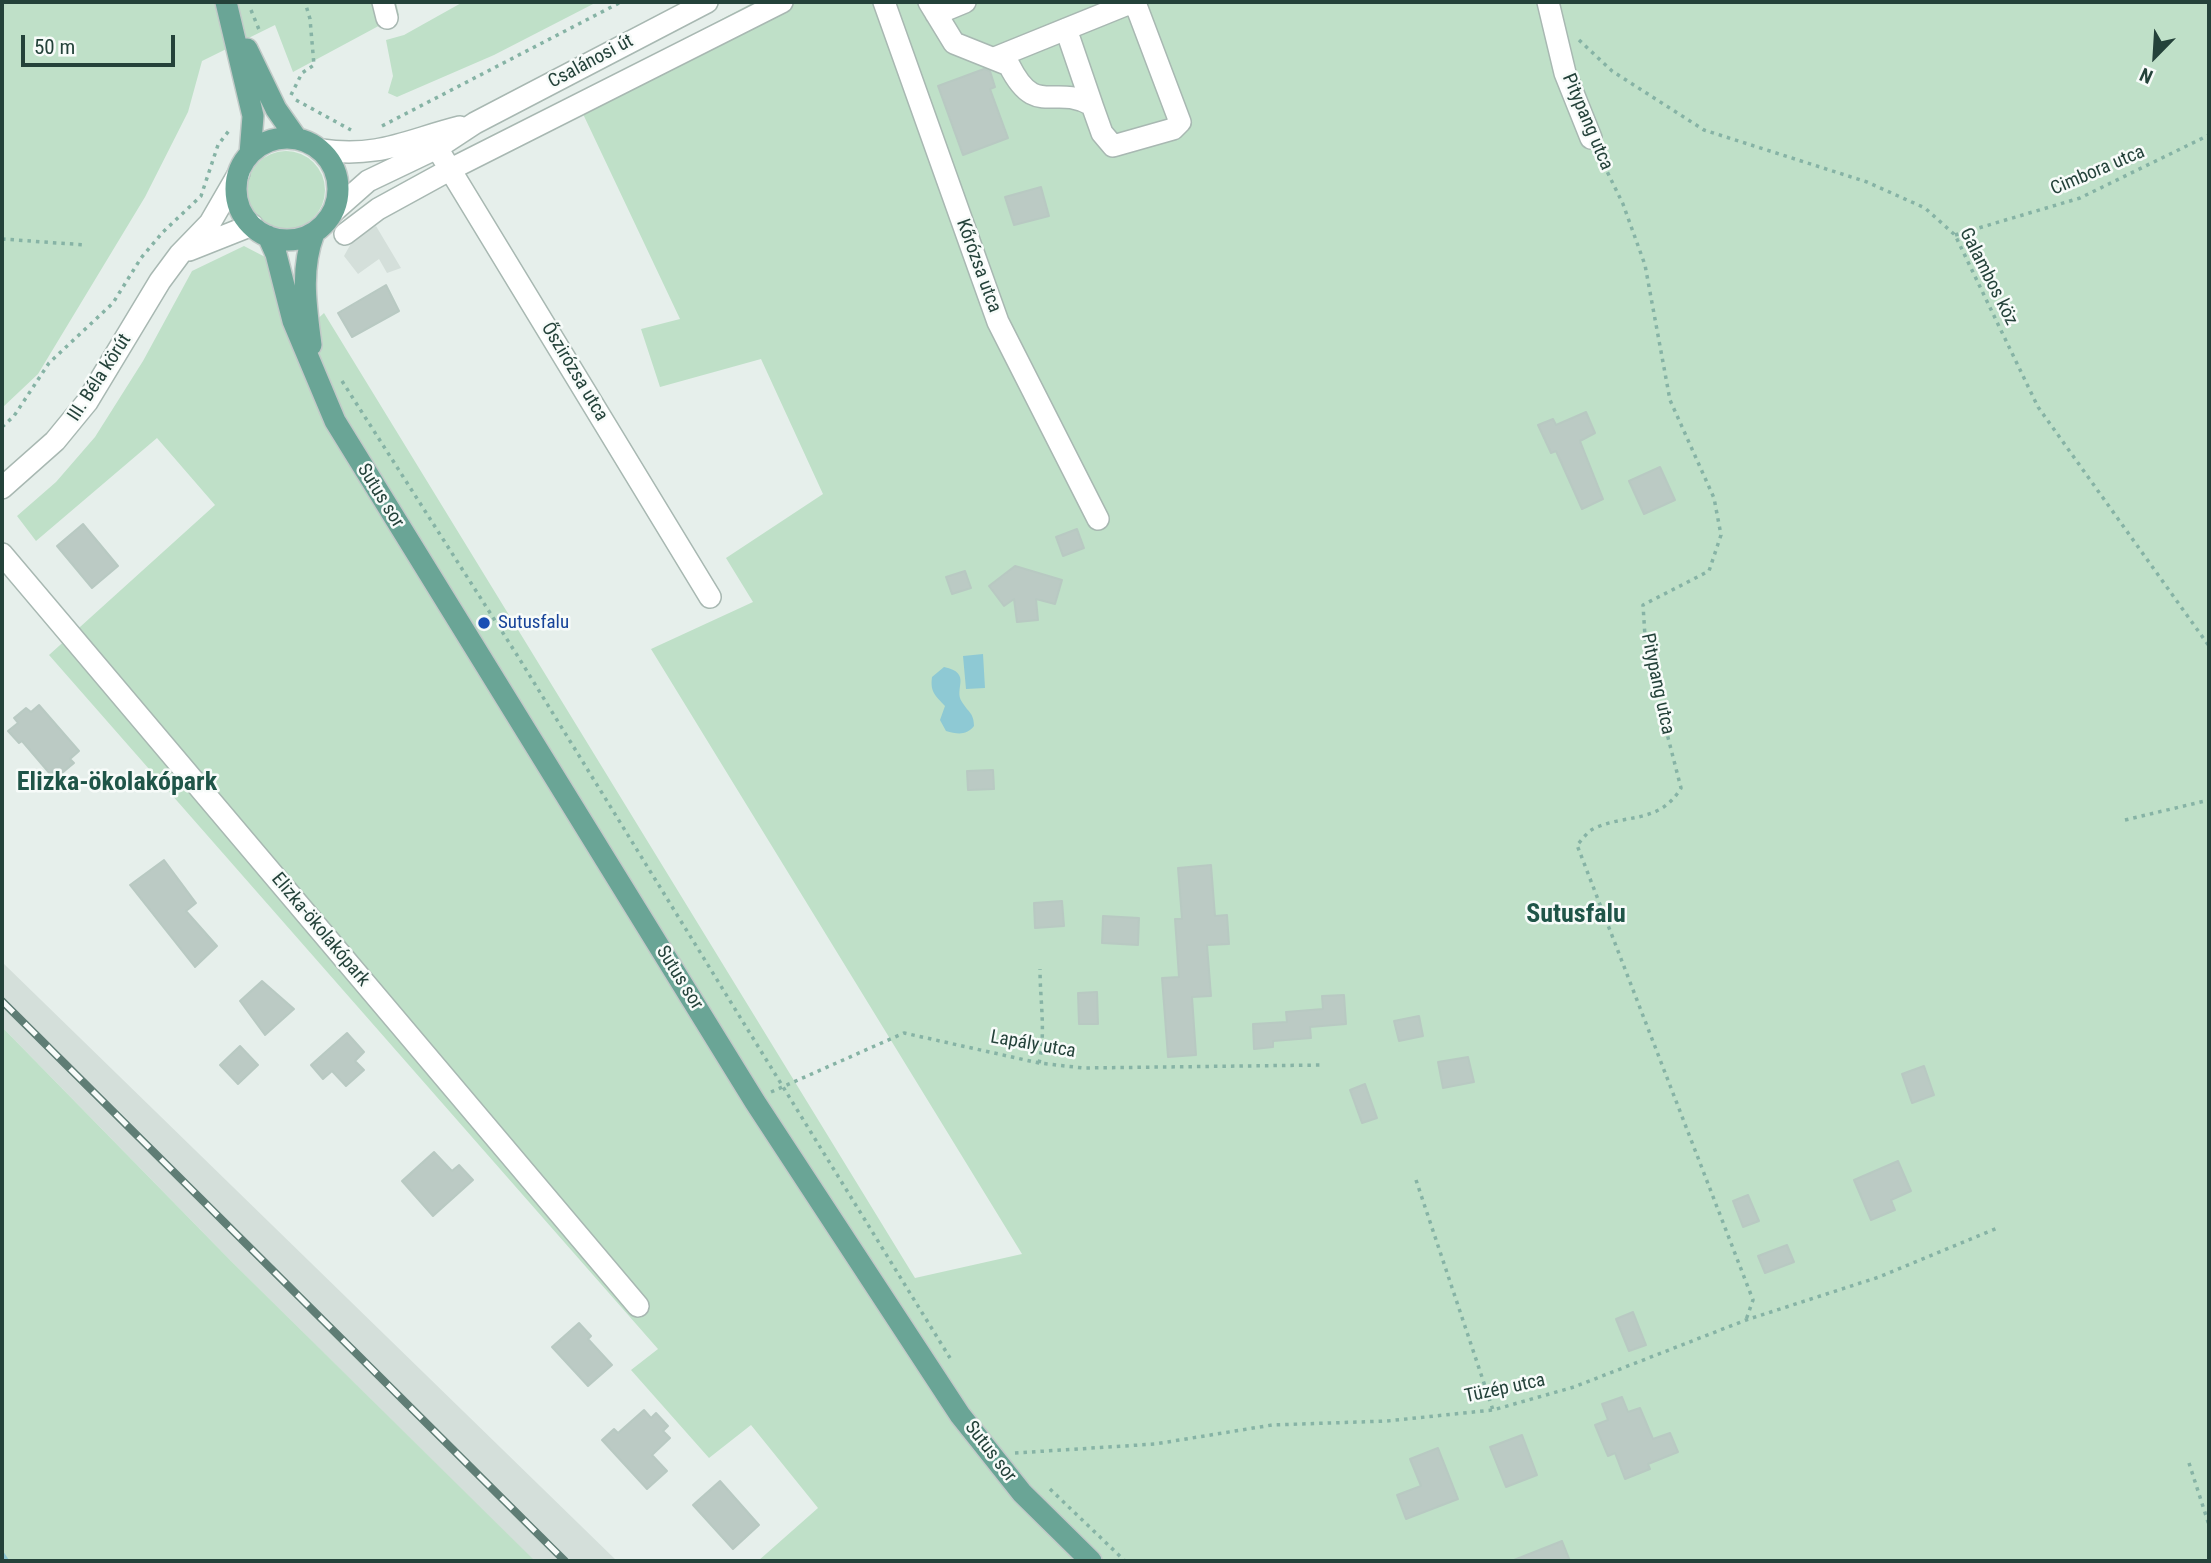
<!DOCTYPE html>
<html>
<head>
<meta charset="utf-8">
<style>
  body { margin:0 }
  #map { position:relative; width:2211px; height:1563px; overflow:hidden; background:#e6efeb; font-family:"Roboto Condensed",sans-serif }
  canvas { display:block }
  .frame { position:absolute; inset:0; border:4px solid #24423a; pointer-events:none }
  .north { position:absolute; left:2120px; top:21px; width:70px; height:70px; -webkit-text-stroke:5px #f7fbf9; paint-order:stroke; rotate:204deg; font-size:19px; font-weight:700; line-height:28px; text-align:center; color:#24423a }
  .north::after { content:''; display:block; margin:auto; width:24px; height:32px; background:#24423a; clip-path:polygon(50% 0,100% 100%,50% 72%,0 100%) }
  .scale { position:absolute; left:21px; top:35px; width:154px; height:32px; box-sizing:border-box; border:4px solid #24423a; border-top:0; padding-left:9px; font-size:21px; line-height:24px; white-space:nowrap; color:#24423a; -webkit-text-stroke:5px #f7fbf9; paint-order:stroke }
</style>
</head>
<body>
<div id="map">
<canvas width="2211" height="1563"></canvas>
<div class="frame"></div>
<div class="north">N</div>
<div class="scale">50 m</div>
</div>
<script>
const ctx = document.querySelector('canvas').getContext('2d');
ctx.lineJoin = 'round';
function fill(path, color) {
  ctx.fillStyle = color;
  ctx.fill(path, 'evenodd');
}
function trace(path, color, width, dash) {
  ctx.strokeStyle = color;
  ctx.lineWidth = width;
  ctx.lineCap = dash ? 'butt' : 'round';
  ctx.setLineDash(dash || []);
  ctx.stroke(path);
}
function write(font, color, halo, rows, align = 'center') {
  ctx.font = font + ' "Roboto Condensed",sans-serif';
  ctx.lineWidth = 5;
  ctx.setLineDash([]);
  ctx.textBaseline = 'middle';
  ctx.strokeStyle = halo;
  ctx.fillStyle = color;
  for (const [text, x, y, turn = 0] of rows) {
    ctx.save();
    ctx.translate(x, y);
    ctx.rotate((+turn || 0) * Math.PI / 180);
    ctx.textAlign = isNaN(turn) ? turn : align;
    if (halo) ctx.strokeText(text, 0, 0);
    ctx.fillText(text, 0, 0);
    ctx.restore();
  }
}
fill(new Path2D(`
  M 376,226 L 401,268 L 387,273 L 379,259 L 358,274 L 344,256 L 354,238 Z
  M 2,962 L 617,1561 L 534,1561 L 231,1261 L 2,1027 Z`), '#d4dfda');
fill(new Path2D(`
  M 2,2 L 396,2 L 399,15 L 293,72 L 275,25 L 202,61 L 188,112 L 145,197 L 38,374 L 2,408 Z
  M 463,2 L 597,2 L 494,55 L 397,97 L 388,93 L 393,76 L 386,40 L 404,35 Z
  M 754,2 L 2209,2 L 2209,1561 L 758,1561 L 818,1508 L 751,1425 L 709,1458 L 631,1370 L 658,1349 L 49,655 L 215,505 L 157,438 L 36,541 L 17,516 L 56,482 L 95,437 L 143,361 L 192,271 L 244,246 L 269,259 L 300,335 L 324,313 L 915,1278 L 1022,1254 L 651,649 L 753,602 L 726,558 L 823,494 L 761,359 L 660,387 L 641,329 L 680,319 L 575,97 Z
  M247 190a39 39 0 1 1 78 0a39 39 0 1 1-78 0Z
  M 2,1027 L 231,1261 L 535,1561 L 2,1561 Z`), '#bfe0c8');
fill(new Path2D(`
  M 983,654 L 985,688 L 966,689 L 963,656 Z
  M 944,667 C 973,673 953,689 962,702 C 968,712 974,713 974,726 C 966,736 957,734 946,731 L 940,720 L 945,706 C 935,695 930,692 932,677 Z`), '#8ec9d4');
trace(new Path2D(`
  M 2,1555 L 6,1561`), '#8ec9d4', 6);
const building = new Path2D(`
  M 984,69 L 990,71 L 995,87 L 990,89 L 1008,138 L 963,155 L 938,86 Z
  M 1041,187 L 1049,216 L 1014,225 L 1005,197 Z
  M 386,285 L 399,311 L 352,337 L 338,313 Z
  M 1586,412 L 1595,433 L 1580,441 L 1603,499 L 1582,509 L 1556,451 L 1551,453 L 1538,425 L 1553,419 L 1556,425 Z
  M 1660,467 L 1675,500 L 1644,514 L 1629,481 Z
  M 83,524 L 118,566 L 92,588 L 57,546 Z
  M 1077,529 L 1084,548 L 1063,556 L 1056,537 Z
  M 1015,566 L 1062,580 L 1055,604 L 1036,599 L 1038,620 L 1017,622 L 1014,599 L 1004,606 L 989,586 Z
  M 965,571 L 971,588 L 952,594 L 946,577 Z
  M 39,705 L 79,751 L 70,759 L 74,763 L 62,773 L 58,769 L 51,775 L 22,741 L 19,743 L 8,731 L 18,723 L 14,718 L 26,708 L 31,712 Z
  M 993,770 L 994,789 L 968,790 L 967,771 Z
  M 164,860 L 196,903 L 186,911 L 217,946 L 195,967 L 130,885 Z
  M 1211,865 L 1215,916 L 1227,915 L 1229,944 L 1207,945 L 1211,996 L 1192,997 L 1196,1055 L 1168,1057 L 1162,978 L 1179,977 L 1175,919 L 1182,919 L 1178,868 Z
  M 1062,901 L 1064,926 L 1035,928 L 1034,903 Z
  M 1103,916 L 1139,918 L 1138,945 L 1102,943 Z
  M 262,981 L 294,1009 L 265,1035 L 240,1001 Z
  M 1097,992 L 1098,1024 L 1079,1024 L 1078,993 Z
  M 1344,995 L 1346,1024 L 1310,1027 L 1311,1038 L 1273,1041 L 1273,1047 L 1254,1049 L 1253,1024 L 1287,1022 L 1286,1012 L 1323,1009 L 1322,996 Z
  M 1419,1016 L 1423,1036 L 1399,1041 L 1394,1021 Z
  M 347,1033 L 364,1052 L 355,1061 L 364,1070 L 346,1086 L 332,1071 L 323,1079 L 311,1065 Z
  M 240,1046 L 258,1065 L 238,1084 L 220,1065 Z
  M 1468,1057 L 1474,1082 L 1443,1088 L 1438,1062 Z
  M 1924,1066 L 1934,1095 L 1912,1103 L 1902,1074 Z
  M 1365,1084 L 1377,1118 L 1362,1123 L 1350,1090 Z
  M 434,1152 L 452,1171 L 459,1165 L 473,1180 L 433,1216 L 402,1181 Z
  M 1898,1161 L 1911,1191 L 1891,1200 L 1895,1210 L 1871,1220 L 1854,1180 Z
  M 1748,1195 L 1759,1221 L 1743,1227 L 1733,1201 Z
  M 1787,1245 L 1794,1262 L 1765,1273 L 1758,1256 Z
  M 1633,1312 L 1646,1345 L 1629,1351 L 1616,1319 Z
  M 579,1323 L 591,1336 L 588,1339 L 612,1365 L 588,1386 L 552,1347 Z
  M 1622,1397 L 1628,1412 L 1640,1408 L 1653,1439 L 1670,1433 L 1678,1452 L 1648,1464 L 1650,1469 L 1625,1479 L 1615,1453 L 1608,1456 L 1595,1425 L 1608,1420 L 1602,1404 Z
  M 644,1410 L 651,1418 L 656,1413 L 668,1426 L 663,1431 L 670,1438 L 652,1455 L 667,1471 L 647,1489 L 602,1440 L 614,1429 L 618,1433 Z
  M 1522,1435 L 1537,1475 L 1506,1487 L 1490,1447 Z
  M 1438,1448 L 1458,1499 L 1406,1519 L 1397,1495 L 1421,1486 L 1410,1459 Z
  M 720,1481 L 759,1525 L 733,1549 L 693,1505 Z
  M 1562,1541 L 1570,1561 L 1514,1561 L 1514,1560 Z`);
fill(building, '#bbcac4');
trace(building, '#b8c9c2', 2);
const minor = new Path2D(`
  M 383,2 L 387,18
  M 884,2 L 998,322 L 1098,519
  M 929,2 L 954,43 L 1009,65 C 1036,119 1053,83 1092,105 L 1102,133 L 1113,146 L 1173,129 L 1180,122 L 1137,8 L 1128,4 L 997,57
  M 1548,2 L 1565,73 L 1591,138
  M 936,14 L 965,2
  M 1066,29 L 1092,105
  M 437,148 L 710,597
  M 321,150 C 379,158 405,141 460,127
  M 334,211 L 368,181 L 437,148 L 475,123 L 707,2
  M 345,234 L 378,209 L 451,169 L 782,2
  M 189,250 L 252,225
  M 2,488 L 55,441 L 87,402 L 160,281 L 180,254 L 210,223 L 239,173
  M 2,554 L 638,1306`);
const major = new Path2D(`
  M 226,2 L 253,116 L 250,154
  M 247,49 L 276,109 L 297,139
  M236 189a51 51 0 1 1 102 0a51 51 0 1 1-102 0Z
  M 268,236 L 276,254 L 293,321 L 335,421 L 755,1102 L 960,1415 L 1022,1493 L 1091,1561
  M 311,345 C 306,306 300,270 314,233`);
trace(minor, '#a8b8b2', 24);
trace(major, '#c2cac8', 24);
trace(new Path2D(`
  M 251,10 L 260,32
  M 1579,40 L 1612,71 L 1704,130 L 1867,182 L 1925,208 L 1955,235 L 2038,407 L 2209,646
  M 291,95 L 302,73 L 314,65 L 310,19 L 305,2
  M 296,100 L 351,130
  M 382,126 L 621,2
  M 1600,157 L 1623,204 L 1645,265 L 1670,400 L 1714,498 L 1721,535 L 1709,571 L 1643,605 L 1646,652 L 1681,788 C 1659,825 1625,813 1593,829 C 1587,832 1582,840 1577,845 L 1753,1300 L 1746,1320
  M 1955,235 L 2080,198 L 2209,135
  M 2,239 L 86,245
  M 342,381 L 517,655 L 950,1358
  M 2,427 L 14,416 L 49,363 L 113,303 L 141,258 L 163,232 L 201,196 L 218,145 L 231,128
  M 2125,820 L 2209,800
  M 1039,1063 C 1046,1032 1040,1001 1040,969
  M 771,1092 L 904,1033 L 1039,1063 L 1083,1068 L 1323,1065
  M 1416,1180 L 1493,1410
  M 1015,1453 L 1155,1444 L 1272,1425 L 1387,1421 L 1493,1410 L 1574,1387 L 1746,1320 L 1879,1277 L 2000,1227
  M 2189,1463 L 2209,1525
  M 1050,1489 L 1125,1561`), '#86b3a5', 3.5, [3.5, 5]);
trace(minor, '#fff', 21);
trace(major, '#6aa596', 21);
const rail = new Path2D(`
  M 2,1001 L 565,1561`);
trace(rail, '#5f7d75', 8);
trace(rail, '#f7fbf9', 5, [16]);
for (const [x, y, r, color] of [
  [484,623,7,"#1a4fb4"]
]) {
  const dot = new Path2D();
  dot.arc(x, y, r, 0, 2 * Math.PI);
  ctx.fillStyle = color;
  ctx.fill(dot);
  trace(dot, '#f7fbf9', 2.5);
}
write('19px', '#24423a', '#f7fbf9', [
  ["Csalánosi út",591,62,-28],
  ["Pitypang utca",1587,122,67],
  ["Cimbora utca",2098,171,-23],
  ["Kőrózsa utca",978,266,70],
  ["Galambos köz",1988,277,63],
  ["Őszirózsa utca",574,372,59],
  ["III. Béla körút",100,378,-57],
  ["Sutus sor",380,496,58],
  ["Pitypang utca",1657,684,78],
  ["Elizka-ökolakópark",320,930,50],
  ["Sutus sor",679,978,58],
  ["Lapály utca",1033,1045,10],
  ["Tüzép utca",1505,1389,-12],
  ["Sutus sor",990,1452,52]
]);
write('19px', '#164399', '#f7fbf9', [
  ["Sutusfalu",498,623]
], 'left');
write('bold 26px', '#1f5548', '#f7fbf9', [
  ["Elizka-ökolakópark",117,783],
  ["Sutusfalu",1576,915]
]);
</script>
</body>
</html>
